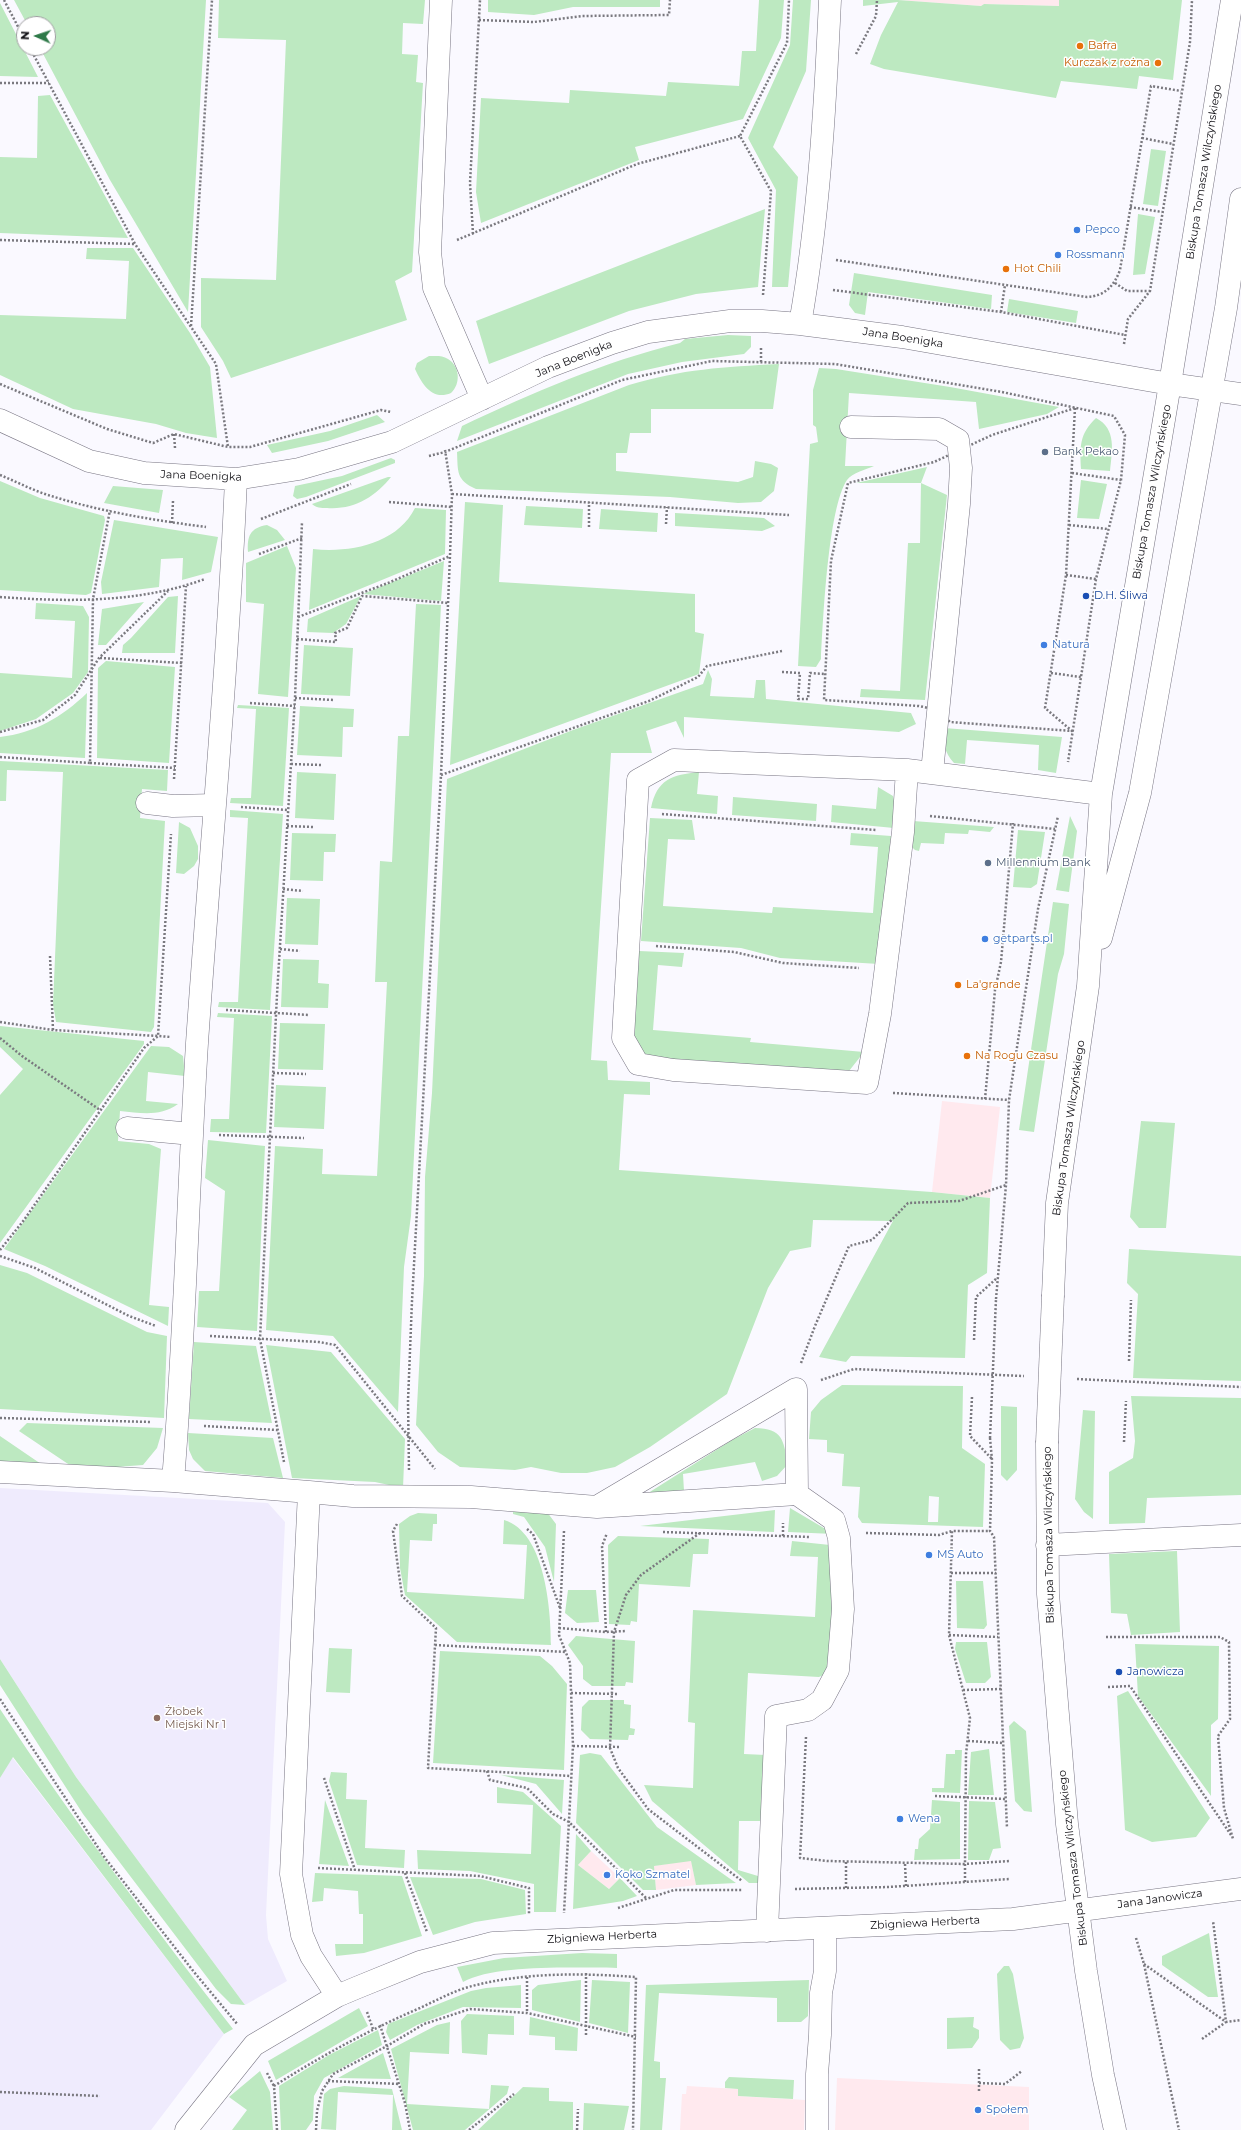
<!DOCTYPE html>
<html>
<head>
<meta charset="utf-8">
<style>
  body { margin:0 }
  #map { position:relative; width:1241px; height:2130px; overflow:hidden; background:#faf9ff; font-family:Montserrat,sans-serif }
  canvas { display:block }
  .north { position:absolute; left:16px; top:16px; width:40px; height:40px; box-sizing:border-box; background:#fff; border:1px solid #9f9fa1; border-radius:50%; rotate:273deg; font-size:11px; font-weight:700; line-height:16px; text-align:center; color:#100f14 }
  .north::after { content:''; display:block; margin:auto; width:14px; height:18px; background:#2e7948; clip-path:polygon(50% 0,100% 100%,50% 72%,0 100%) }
</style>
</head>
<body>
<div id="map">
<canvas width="1241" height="2130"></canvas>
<div class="north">N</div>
</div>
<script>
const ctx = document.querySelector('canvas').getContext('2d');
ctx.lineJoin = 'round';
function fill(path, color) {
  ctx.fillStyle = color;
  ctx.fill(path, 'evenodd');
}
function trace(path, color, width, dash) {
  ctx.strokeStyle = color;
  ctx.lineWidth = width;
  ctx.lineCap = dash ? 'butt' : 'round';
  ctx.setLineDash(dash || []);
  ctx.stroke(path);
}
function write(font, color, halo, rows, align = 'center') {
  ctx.font = font + ' Montserrat,sans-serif';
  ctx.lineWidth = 3;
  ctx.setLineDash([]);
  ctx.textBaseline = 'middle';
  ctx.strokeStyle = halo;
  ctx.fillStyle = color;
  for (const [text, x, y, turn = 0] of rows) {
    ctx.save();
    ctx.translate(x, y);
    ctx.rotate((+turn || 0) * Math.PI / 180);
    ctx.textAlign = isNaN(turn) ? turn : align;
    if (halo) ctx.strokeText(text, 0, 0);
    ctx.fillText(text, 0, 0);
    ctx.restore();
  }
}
fill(new Path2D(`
  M 898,0 L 1059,0 L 1059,6 L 984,4 L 981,6 Z
  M 942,1101 L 1000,1107 L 990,1198 L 932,1192 Z
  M 591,1851 L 620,1878 L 609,1889 L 578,1865 Z
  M 691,1860 L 696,1885 L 656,1890 L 654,1866 Z
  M 837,2078 L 1029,2087 L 1029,2130 L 835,2130 Z
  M 687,2086 L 738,2089 L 738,2096 L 805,2100 L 804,2130 L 680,2130 L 682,2094 L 686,2094 Z`), '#ffe9ee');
fill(new Path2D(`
  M 0,1488 L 268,1503 L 285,1522 L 266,1915 L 268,1939 L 287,1981 L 245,2005 L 76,1777 L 0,1659 Z
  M 12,1757 L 224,2034 L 151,2130 L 0,2130 L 0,1778 Z`), '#efebfd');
fill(new Path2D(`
  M 14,0 L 206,0 L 188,312 L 110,180 L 40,48 L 48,48 L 48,24 L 27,24 Z
  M 219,0 L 425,0 L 423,24 L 403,23 L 402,54 L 418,55 L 416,82 L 423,83 L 412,272 L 395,281 L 407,320 L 231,378 L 223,361 L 201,327 L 201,278 L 276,280 L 286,40 L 218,38 Z
  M 488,0 L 660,0 L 660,7 L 573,7 L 534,15 L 488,12 Z
  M 759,0 L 784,0 L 781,38 L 743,119 L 635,147 L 639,160 L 481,223 L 476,192 L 481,98 L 569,103 L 570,90 L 666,96 L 668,82 L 739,86 L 742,51 L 756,51 Z
  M 793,0 L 811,0 L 806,71 L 773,147 L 798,177 L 788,287 L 772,287 L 776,190 L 748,138 L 790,45 Z
  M 863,0 L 898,0 L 981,6 L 984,4 L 1059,6 L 1059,0 L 1182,0 L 1173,80 L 1139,76 L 1137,89 L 1061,81 L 1056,98 L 884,69 L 870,64 L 881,35 L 898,2 L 863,6 Z
  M 0,3 L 38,77 L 0,76 Z
  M 50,95 L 128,238 L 0,233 L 0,157 L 37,158 L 38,96 Z
  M 1151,149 L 1166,151 L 1158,206 L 1143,204 Z
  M 765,209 L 758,287 L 696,294 L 629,311 L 489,364 L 476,321 Z
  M 1138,214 L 1155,217 L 1145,274 L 1133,275 Z
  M 87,248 L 133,248 L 190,333 L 210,367 L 217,438 L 186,433 L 156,424 L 73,409 L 0,375 L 0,315 L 126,319 L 129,261 L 86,259 Z
  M 854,273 L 992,295 L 991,309 L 868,292 L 865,315 L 855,313 L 849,305 Z
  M 1009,299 L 1078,311 L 1076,323 L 1007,312 Z
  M 728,335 L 751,336 L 751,347 L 744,354 L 682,362 L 628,374 L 457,441 L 462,426 C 532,393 603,362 680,343 L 685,339 Z
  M 429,356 C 436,356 442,355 448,359 C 460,366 461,384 451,393 C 432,401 422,384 415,369 L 417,363 Z
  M 779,364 L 773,409 L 651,409 L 651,433 L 630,433 L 627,453 L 616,453 L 616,471 L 738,482 L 753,477 L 755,461 L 771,464 L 778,468 L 774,491 L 761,502 L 738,503 L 670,497 L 476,489 C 456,480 458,472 457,452 L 629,385 C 682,369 724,367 779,364 Z
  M 819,368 L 836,369 L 950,387 L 1059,407 L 1047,414 L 979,429 L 976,402 L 849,393 L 845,466 L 874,466 C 867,469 852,473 847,480 C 828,508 823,621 821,659 L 816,667 L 798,666 L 810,444 L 818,442 L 816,427 L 813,425 L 813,390 Z
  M 377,415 L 385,422 L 328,441 L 272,453 L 267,445 L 330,431 Z
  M 1096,418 C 1117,429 1112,451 1110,471 L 1081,469 C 1080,447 1079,434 1096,418 Z
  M 391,458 L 395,460 L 395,463 L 306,497 L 297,499 L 293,496 L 295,486 L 342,476 Z
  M 927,467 L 921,483 L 947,495 L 925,700 L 860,697 L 861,689 L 900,691 L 908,543 L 920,543 L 921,483 L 856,483 Z
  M 388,477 L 391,477 C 375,497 354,510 327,508 C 321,508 316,508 312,504 Z
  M 1081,480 L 1107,484 L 1099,519 L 1077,518 Z
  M 0,481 L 40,498 L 104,516 L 105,520 L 91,593 L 86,595 L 0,590 Z
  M 113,486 L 163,490 L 159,513 L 104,503 Z
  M 465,502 L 503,505 L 499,582 L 695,594 L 695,632 L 704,634 L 699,674 L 450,765 Z
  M 526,506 L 583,509 L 582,528 L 524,525 Z
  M 415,508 L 446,510 L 445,554 L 309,610 L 313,549 C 350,553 397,544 415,508 Z
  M 601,509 L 658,513 L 657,532 L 599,529 Z
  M 675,513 L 764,518 L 775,526 L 762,531 L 675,526 Z
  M 114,520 L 218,537 L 211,572 L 182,580 L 183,558 L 161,559 L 159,587 L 102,594 L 101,582 Z
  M 267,525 L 277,530 L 285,540 L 248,552 C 247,536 250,528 267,525 Z
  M 287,546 L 296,568 L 288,697 L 258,694 L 264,604 L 246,602 L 246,563 Z
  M 444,561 L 441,601 L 363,594 Z
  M 178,596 L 175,653 L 122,653 L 123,645 L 131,638 L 168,597 Z
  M 361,596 L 346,624 L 333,633 L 307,632 L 308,619 Z
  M 144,602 L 106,645 L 98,645 L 102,609 Z
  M 36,603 L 83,606 L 89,617 L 88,672 L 73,693 L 36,719 L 0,731 L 0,673 L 72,678 L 75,621 L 35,619 Z
  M 416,604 L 441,605 L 411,1216 L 404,1267 L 398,1412 L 333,1336 L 266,1330 L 275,1146 L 323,1149 L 322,1174 L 377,1176 L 387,982 L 375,982 L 380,861 L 392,862 L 398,736 L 409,736 Z
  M 304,645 L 353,648 L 350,696 L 301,694 Z
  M 106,661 L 175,667 L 169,763 L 97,758 L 98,668 Z
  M 708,670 L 712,679 L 710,696 L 754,698 L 756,680 L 765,680 L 766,699 L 911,713 L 916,724 L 899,732 L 684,717 L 684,738 L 676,721 L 646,731 L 652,753 L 611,753 L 591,1060 L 607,1061 L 608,1080 L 650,1082 L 650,1095 L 624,1094 L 619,1170 L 932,1192 L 990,1198 L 987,1273 L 968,1285 L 965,1358 L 851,1356 L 846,1362 L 819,1357 L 893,1221 L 813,1220 L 811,1247 L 790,1251 L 768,1288 L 727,1394 L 650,1447 L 615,1467 L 587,1473 L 561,1473 L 531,1467 L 515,1470 L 460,1467 L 438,1452 L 416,1425 L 424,1276 L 425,1177 L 432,1093 L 447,779 L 573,730 L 703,684 Z
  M 87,693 L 85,758 L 0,753 L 0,737 C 35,733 62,717 87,693 Z
  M 238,705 L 289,708 L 283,806 L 230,803 L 231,798 L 251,798 L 256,709 L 237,708 Z
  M 300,706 L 354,709 L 353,727 L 343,727 L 342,757 L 297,755 Z
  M 944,728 L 1062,737 L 1056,773 L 1038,770 L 1039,745 L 967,740 L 965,764 L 954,763 C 944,752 943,743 944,728 Z
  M 0,761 L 168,770 L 167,791 L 142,789 L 140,818 L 165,821 L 154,1027 L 151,1032 L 56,1022 L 53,1004 L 63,772 L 7,770 L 6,801 L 0,801 Z
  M 297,772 L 336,774 L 334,820 L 295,818 Z
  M 699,772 L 697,794 L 718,796 L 717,814 L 651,808 C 657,779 672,775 699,772 Z
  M 878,787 L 893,796 L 895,806 L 894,828 L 831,822 L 832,805 L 876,809 Z
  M 733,797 L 817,804 L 816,821 L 732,815 Z
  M 230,810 L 283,814 L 270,1010 L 218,1007 L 219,1002 L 238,1002 L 248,818 L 230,817 Z
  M 1070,816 L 1077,831 L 1069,892 L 1056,890 Z
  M 650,818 L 692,820 L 695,840 L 668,839 L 663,906 L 772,913 L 773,907 L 873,913 L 878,847 L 850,845 L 851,833 L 891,836 L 879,964 L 780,958 L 741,948 L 641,941 Z
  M 913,821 L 994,827 L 990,832 L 969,830 L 968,834 L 945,833 L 944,844 L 921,843 L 919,851 L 915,850 L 910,845 Z
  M 179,822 L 190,828 L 198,846 L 198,859 L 194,866 L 184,874 L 176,873 Z
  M 1018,830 L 1045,832 L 1037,884 L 1031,888 L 1013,887 Z
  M 292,833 L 336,834 L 335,852 L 324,852 L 323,881 L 290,880 Z
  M 287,898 L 320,899 L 318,945 L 285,944 Z
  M 1053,902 L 1069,904 L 1064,954 L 1058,974 L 1034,1132 L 1019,1130 Z
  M 639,951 L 684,953 L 682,967 L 658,965 L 653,1030 L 751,1038 L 750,1042 L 864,1052 L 849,1071 L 641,1057 L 633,1047 Z
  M 283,959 L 319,960 L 318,983 L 329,984 L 328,1008 L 281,1007 Z
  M 218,1013 L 272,1016 L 266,1133 L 210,1132 L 211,1119 L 229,1119 L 234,1018 L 217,1017 Z
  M 280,1023 L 325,1024 L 323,1070 L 278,1069 Z
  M 0,1026 L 144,1041 L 144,1044 L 0,1243 L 0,1095 L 23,1069 L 0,1047 Z
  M 151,1046 L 169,1047 L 183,1056 L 185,1076 L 148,1072 L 146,1101 L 178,1104 C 160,1117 141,1113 120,1111 L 118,1141 L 149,1144 L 161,1149 L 149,1305 L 169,1307 L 168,1326 L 45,1266 L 4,1249 Z
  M 276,1085 L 326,1087 L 324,1129 L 274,1127 Z
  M 1141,1121 L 1175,1123 L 1166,1228 L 1139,1228 L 1130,1217 Z
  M 208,1140 L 265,1146 L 257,1331 L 197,1327 L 199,1291 L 219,1291 L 225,1191 L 205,1178 Z
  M 1129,1249 L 1241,1256 L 1241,1381 L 1133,1378 L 1138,1294 L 1127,1283 Z
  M 0,1265 L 27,1273 L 147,1332 L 167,1336 L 164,1418 L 0,1409 Z
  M 194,1342 L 256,1346 L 272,1423 L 189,1419 Z
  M 266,1345 L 331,1352 L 405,1439 L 403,1488 L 375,1482 L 292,1478 Z
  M 842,1385 L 963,1386 L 962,1448 L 985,1464 L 983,1527 L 862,1523 L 858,1517 L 860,1487 L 842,1486 L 844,1454 L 827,1452 L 827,1440 L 809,1439 L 811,1412 L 821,1400 ZM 929,1496 L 939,1497 L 938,1522 L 928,1522 Z
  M 1131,1396 L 1241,1398 L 1241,1495 L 1147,1498 L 1145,1523 L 1109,1524 L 1109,1472 L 1133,1458 L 1135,1441 Z
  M 1001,1406 L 1017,1407 L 1017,1470 L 1007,1481 L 1001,1475 Z
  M 1083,1410 L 1095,1411 L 1093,1519 L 1084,1512 L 1075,1499 Z
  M 27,1423 L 163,1428 L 157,1448 L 143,1465 L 77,1470 L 19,1431 Z
  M 755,1428 C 783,1429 783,1439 788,1464 L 777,1476 L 762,1481 L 755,1462 L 683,1474 L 684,1491 L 645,1495 L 732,1440 Z
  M 188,1433 L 273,1438 L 283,1478 L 205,1471 L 193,1459 L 189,1450 Z
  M 0,1436 L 44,1466 L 0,1463 Z
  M 790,1508 L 834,1534 L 788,1532 Z
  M 513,1509 L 547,1512 L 556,1524 L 554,1582 L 545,1547 L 524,1517 L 513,1514 Z
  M 775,1510 L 774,1532 L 640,1526 Z
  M 418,1513 L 437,1514 L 437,1524 L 433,1524 L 432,1541 L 410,1540 L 407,1592 L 524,1599 L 527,1545 L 503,1544 L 504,1520 C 545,1532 551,1609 551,1645 L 457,1642 L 405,1595 L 400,1568 L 399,1524 L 410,1516 Z
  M 618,1536 L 709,1539 L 708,1554 L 693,1554 L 690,1587 L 639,1584 L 637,1622 L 631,1621 L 630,1625 L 609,1624 L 608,1545 Z
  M 792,1541 L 830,1545 L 835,1561 L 828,1673 L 819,1677 L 748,1673 L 744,1754 L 766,1755 L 762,1821 L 739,1821 L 738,1870 L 758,1876 L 758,1883 L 749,1883 L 652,1801 L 644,1785 L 693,1788 L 695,1723 L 688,1722 L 693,1610 L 815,1617 L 818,1557 L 790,1556 Z
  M 1177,1551 L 1180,1632 L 1131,1635 L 1127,1614 L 1111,1613 L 1109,1554 Z
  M 956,1581 L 983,1581 L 987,1625 L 984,1629 L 957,1628 Z
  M 568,1590 L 596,1590 L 599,1622 L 577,1623 L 565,1613 Z
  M 576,1636 L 635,1641 L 633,1683 L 626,1682 L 625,1686 L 592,1686 L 583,1679 L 583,1666 L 568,1645 Z
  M 956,1642 L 987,1642 L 991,1677 L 985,1683 L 966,1683 L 955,1649 Z
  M 1135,1644 L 1219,1646 L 1218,1719 L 1211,1725 L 1211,1796 L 1138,1696 Z
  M 329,1648 L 352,1649 L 350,1693 L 326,1692 Z
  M 440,1651 L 540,1656 L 552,1666 L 567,1684 L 564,1770 L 433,1763 Z
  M 0,1659 L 76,1777 L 245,2005 L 231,2004 L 216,1989 L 83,1814 L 0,1685 Z
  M 1128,1691 L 1210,1818 L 1196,1837 L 1152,1842 L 1125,1830 L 1117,1696 Z
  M 589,1700 L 624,1700 L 624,1704 L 631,1705 L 630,1728 L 635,1729 L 634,1735 L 629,1735 L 628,1740 L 590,1739 L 581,1730 L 582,1707 Z
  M 0,1709 C 72,1819 152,1925 233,2029 L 224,2034 L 13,1757 L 0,1778 Z
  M 1014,1721 L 1026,1731 L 1032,1812 L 1024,1811 L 1015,1801 L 1009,1726 Z
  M 989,1749 L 994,1795 L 968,1795 L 971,1752 Z
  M 955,1750 L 962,1750 L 960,1793 L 932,1792 L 932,1788 L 944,1788 L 946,1754 L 955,1754 Z
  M 590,1753 L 601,1755 L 657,1827 L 736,1883 L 696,1885 L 691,1861 L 654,1866 L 656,1890 L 643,1890 L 576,1823 L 580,1755 Z
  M 331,1772 L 347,1773 L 346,1799 L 367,1800 L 365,1848 L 405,1850 L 404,1868 L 357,1865 L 329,1781 Z
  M 501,1775 L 564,1780 L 562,1814 L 536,1784 Z
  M 497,1787 L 523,1792 L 561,1826 L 556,1912 L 534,1912 L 534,1884 L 470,1871 L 418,1869 L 417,1850 L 531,1854 L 533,1805 L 497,1803 Z
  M 325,1800 L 349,1866 L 319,1864 Z
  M 932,1800 L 960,1802 L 960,1859 L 914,1860 L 915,1849 L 918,1849 L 919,1839 L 930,1829 Z
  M 969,1801 L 995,1802 L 1001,1848 L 993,1849 L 989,1860 L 968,1860 Z
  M 576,1834 L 591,1851 L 578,1865 L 609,1889 L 620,1878 L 637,1896 L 623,1901 L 573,1909 Z
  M 315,1873 L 402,1876 L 422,1936 L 364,1953 L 336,1956 L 335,1944 L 363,1944 L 363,1914 L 359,1914 L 358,1891 L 324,1888 L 323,1901 L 312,1902 Z
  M 410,1877 L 481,1879 L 525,1890 L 526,1914 L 475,1922 L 433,1935 Z
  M 1209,1933 L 1218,1997 L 1208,1997 L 1162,1965 L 1162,1956 Z
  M 582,1953 L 617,1954 L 617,1968 C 578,1968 496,1964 463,1982 L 457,1967 L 504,1958 Z
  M 1004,1966 L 1009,1966 L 1013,1974 L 1024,2038 L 1020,2048 L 1010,2050 L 1000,2040 L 997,1974 Z
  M 581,1980 L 580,2022 L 532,2010 L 532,1990 L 538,1985 Z
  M 592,1980 L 630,1982 L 628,2033 L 589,2023 Z
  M 809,1980 L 808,2016 L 801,2022 L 777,2022 L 777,1998 L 659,1993 L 654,2061 L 660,2062 L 660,2078 L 666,2078 L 662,2130 L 640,2130 L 646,1985 Z
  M 521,1985 L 521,2008 L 463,2007 L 417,2025 L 390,2040 L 386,2032 L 388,2024 L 471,1991 L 486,1988 Z
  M 359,2008 L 368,2026 L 276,2080 L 268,2061 Z
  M 467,2014 L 514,2016 L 514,2035 L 488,2034 L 487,2055 L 462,2053 L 461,2021 Z
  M 530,2017 L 578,2028 L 577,2051 L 555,2050 L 555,2037 L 529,2035 Z
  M 974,2017 L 973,2027 L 979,2030 L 979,2038 L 972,2048 L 947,2049 L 947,2018 Z
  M 450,2022 L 449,2054 L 410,2052 L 407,2104 L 489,2109 L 491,2085 L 509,2086 L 507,2094 L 465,2130 L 413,2130 L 391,2049 L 437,2025 Z
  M 378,2030 L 382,2045 L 324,2078 L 314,2096 L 313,2120 L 306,2130 L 281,2130 L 279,2086 L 329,2055 Z
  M 383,2053 L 391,2079 L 338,2078 Z
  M 260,2071 L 270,2092 L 273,2130 L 232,2130 L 247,2110 L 229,2097 Z
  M 729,2077 L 794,2080 L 793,2099 L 738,2096 L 738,2089 L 725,2088 L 725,2082 Z
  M 344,2086 L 392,2089 L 402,2130 L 392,2130 L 393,2095 L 338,2092 L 336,2130 L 321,2129 L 324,2094 L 330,2089 Z
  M 523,2087 L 549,2088 L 549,2101 L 573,2102 L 573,2130 L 478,2130 Z
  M 584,2103 L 629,2106 L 624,2130 L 583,2130 Z`), '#bde9c1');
const minor = new Path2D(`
  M 441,0 L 430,252 L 434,288 L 482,399
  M 800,324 C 819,217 825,109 830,0
  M 0,420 L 89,461 L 144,473 L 236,479 L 299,469 L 392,442 L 548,367 L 612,343 L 648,332 L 730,321 L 762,321 L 800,324 L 902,337 L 1170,384 L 1241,394
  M 851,427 L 939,429 L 958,440 L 961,468 L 959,504 L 932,772
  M 236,479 C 228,667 210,855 197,1043 C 188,1189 185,1335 173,1481 L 309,1492 L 291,1874 L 302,1935 L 311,1956 L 337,1996
  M 907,770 L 903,832 L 880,1014 L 867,1083 L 673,1070 L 638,1064 L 623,1038 L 638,780 L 674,760 L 907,770 L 1101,794
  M 147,803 L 173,806 L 215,805
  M 1101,938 L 1140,793 L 1226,308 L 1241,199
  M 127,1128 L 192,1134
  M 1053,1295 L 1057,1203 L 1088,986 L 1101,794 L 1170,384 L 1232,0
  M 1047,1443 L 1048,1594 L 1067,1824 L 1086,1971 L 1103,2075 L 1115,2130
  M 0,1472 L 173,1481
  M 309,1492 L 353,1496 L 471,1497 L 597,1507 L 797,1494 L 834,1520 L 839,1538 L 843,1609 L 838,1670 L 822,1700 L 808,1710 L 776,1716 L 767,1931
  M 600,1505 L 796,1389 L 797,1494
  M 1047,1545 L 1241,1535
  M 186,2130 L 254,2045 L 337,1996 L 356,1988 L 420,1962 L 493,1943 L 1013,1919 L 1241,1889
  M 817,2130 L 817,2074 L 820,2035 L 821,1993 L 825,1971 L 825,1928`);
trace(minor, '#787583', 23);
trace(new Path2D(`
  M 4,0 L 24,38
  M 479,20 L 534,22 L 582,16 L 669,15 L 670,0
  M 30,48 L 135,244 L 216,364 L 228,447
  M 856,54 L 876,16 L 877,0
  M 0,83 L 49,83
  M 1142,138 L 1173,144
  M 1130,207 L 1162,212
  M 473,234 L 470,183 L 480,0
  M 0,240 L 135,244
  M 457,240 L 637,164 L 740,136
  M 836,260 L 1087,297 C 1105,296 1114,286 1120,270 L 1151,86 L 1181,91
  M 1115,283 L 1127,291 L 1150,291
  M 833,290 L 1001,312 L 1125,335
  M 763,295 L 771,191 L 740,136 L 787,43 L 789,0
  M 1001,312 L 1005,285
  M 191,326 L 212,0
  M 1124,344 L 1128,319 L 1150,291 L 1190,42 L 1192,0
  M 761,362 L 761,348
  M 0,384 L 107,429 L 153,443 L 174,434 L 228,447 L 250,447 L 381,410 L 391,412
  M 1075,408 L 1066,575 L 1045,708 L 1072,731 L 950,722 L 938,710 L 919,706 L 824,700 L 831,561 L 848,483 L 934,462 L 992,435 Z
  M 174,434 L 175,448
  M 429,456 L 445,452 L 622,380 L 712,361 L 835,364 L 1002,392 L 1114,416 L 1125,435 L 1121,480 L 1096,579 L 1068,762
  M 1072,473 L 1121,480
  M 0,475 C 15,481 30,489 45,494 C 97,511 152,520 206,527
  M 452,494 L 789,515
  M 389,502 L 452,507
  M 261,519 L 351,484
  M 172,523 L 173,501
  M 666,524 L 667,507
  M 1069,525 L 1108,529
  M 589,527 L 589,502
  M 259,554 L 302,538
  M 1066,575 L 1096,579
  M 0,597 C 69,602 139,603 205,579
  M 298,617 L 388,583 L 450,556
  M 297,639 L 336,642 L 335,633 L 347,628 L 362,596 L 448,603
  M 100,658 L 182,663
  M 782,672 L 800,673 L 798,699 L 808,699 L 810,673 L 825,674
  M 1051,673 L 1081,677
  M 295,698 L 334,700
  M 250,703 L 295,706
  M 0,732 L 43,720 L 75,695 L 99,658 L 168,591
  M 0,757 L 90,763 L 93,599 L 110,510
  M 90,763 L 175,768
  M 291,764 L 322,765
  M 441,775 L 649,701 L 698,677 L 707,666 L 782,651
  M 174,779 L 186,586
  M 241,807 L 288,810
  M 662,814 L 876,830
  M 930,816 L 1055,829
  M 287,826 L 313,827
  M 283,889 L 303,891
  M 656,946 L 734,952 L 783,963 L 859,968
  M 280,949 L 300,951
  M 50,956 L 53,1030
  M 226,1010 L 309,1015
  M 0,1022 L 53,1030 L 158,1036 L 171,834
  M 0,1038 L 22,1056 L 100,1110
  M 273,1073 L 306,1074
  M 893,1093 L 1009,1100
  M 985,1099 L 995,990 L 1001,962 L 1013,823
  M 219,1135 L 304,1138
  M 0,1250 L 24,1220 L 144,1048 L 158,1036 L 171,1037
  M 0,1256 L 35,1268 L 129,1316 L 156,1326
  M 996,1299 L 1006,1185 L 1009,1100 L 1038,909 L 1058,816
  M 210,1336 L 319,1342 L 335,1345 L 435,1469
  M 974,1340 L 976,1297 L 997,1278
  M 1129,1361 L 1131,1300
  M 801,1363 L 815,1326 L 849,1246 L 872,1240 L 908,1203 L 959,1201 L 1006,1185
  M 1077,1379 L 1241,1387
  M 821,1380 L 854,1369 L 1024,1376
  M 972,1397 L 970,1436 L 992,1459
  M 0,1418 L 151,1422
  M 204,1426 L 278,1430
  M 990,1438 L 992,1460 L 990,1531 L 994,1537 L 1007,1828
  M 1124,1442 L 1126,1401
  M 284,1462 L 260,1339 L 277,995 L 295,698 L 302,522
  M 409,1470 L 408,1401 L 412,1301 L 441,775 L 450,556 L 452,494 L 445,450
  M 397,1524 L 393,1531 L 402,1596 L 436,1628 L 428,1768 L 571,1776
  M 527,1529 L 533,1534 L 560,1608
  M 564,1531 L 559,1635 L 570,1663 L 573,1746 L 564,1913
  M 663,1532 L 810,1537
  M 700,1533 L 641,1575 L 626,1595 L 614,1632 L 610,1748 L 618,1768 L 648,1809 L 742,1881
  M 866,1533 L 939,1535 L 952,1531
  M 783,1536 L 783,1523
  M 951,1573 L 996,1573
  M 559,1628 L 606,1632 L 626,1631
  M 606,1632 L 602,1546 L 607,1533
  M 949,1635 L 998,1637
  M 1106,1637 L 1220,1637 L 1229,1642 L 1230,1719 L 1218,1736 L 1224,1808 L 1233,1839
  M 435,1645 L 566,1652
  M 1108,1687 L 1130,1686 L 1231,1835
  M 963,1690 L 1001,1689
  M 571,1693 L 619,1694
  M 0,1699 L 105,1858 L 194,1972 L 238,2025
  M 806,1737 L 800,1858 L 827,1861 L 965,1864 L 966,1754 L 970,1718 L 949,1635 L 952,1531 L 990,1531
  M 968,1741 L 1003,1743
  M 573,1746 L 621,1747
  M 487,1771 L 490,1780 L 527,1788 L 553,1814 L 569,1822 L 647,1899
  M 324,1778 L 355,1870
  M 935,1796 L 1005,1799
  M 846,1862 L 846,1888
  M 905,1864 L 906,1886
  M 318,1868 L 480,1876 L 529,1888 L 529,1914
  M 405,1873 L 427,1932
  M 965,1882 L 965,1864 L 1009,1861
  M 795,1889 L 889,1887 L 1010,1879
  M 618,1908 L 674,1890 L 742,1890
  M 1136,1938 L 1144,1964 L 1179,2130
  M 1144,1964 L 1226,2022 L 1241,2020
  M 527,1977 L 527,2013
  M 367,2012 L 373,2029
  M 380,2025 L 405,2103 L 410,2130
  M 586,2035 L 586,1973
  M 1202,2039 L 1226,2022 L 1213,1921
  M 267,2073 L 274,2086
  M 328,2081 L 399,2084
  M 979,2083 L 1005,2084 L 1022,2071
  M 979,2091 L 979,2068
  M 0,2092 L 100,2096
  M 277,2130 L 274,2086 C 321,2056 369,2030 420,2008 C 435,2001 450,1993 465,1988 C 520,1972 580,1973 636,1977 L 633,2130
  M 316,2130 L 317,2111 L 322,2091 L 333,2074 L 387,2046 L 424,2024 L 470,2009 L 527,2013 L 636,2037
  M 469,2130 L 514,2094
  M 577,2130 L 578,2109`), '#7a797f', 2.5, [2, 2]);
trace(minor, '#fff', 22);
const minorBridge = new Path2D(`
  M 1047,1443 L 1053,1295`);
trace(minorBridge, '#787583', 23, []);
trace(new Path2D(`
  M 990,1438 L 996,1299`), '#7a797f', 2.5, [2, 2]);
trace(minorBridge, '#fff', 22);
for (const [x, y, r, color] of [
  [1080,46,4,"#e8710a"],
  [1158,63,4,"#e8710a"],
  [1077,230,4,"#3f7fe0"],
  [1058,255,4,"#3f7fe0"],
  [1006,269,4,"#e8710a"],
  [1045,452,4,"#5c6f8a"],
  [1086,596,4,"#1a4fb4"],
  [1044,645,4,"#3f7fe0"],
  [988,863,4,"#5c6f8a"],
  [985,939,4,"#3f7fe0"],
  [958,985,4,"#e8710a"],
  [967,1056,4,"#e8710a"],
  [929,1555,4,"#3f7fe0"],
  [1119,1672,4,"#1a4fb4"],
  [157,1718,4,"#8d6e63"],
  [900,1819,4,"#3f7fe0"],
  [607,1875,4,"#3f7fe0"],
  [978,2110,4,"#3f7fe0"]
]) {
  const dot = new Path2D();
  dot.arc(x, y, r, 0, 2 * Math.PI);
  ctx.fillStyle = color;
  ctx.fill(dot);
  trace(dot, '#fff', 1.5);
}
write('11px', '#c56008', '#fff', [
  ["Bafra",1088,46],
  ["Kurczak z rożna",1150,63,"right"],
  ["Hot Chili",1014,269],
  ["La'grande",966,985],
  ["Na Rogu Czasu",975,1056]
], 'left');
write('11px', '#100f14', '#fff', [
  ["Biskupa Tomasza Wilczyńskiego",1204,172,-81],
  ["Jana Boenigka",903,338,9],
  ["Jana Boenigka",574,359,-22],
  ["Jana Boenigka",201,476,2],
  ["Biskupa Tomasza Wilczyńskiego",1152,492,-80],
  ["Biskupa Tomasza Wilczyńskiego",1069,1128,-82],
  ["Biskupa Tomasza Wilczyńskiego",1049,1535,-91],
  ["Biskupa Tomasza Wilczyńskiego",1073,1858,-97],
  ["Jana Janowicza",1160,1899,-8],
  ["Zbigniewa Herberta",925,1923,-3],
  ["Zbigniewa Herberta",602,1937,-3]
]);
write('11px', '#366cbe', '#fff', [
  ["Pepco",1085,230],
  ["Rossmann",1066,255],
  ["Natura",1052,645],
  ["getparts.pl",993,939],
  ["MS Auto",937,1555],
  ["Wena",908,1819],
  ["Koko Szmatel",615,1875],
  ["Społem",986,2110]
], 'left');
write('11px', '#4e5e75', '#fff', [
  ["Bank Pekao",1053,452],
  ["Millennium Bank",996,863]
], 'left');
write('11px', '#164399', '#fff', [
  ["D.H. Śliwa",1094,596],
  ["Janowicza",1127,1672]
], 'left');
write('11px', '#785e54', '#fff', [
  ["Żłobek",165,1712],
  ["Miejski Nr 1",165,1725]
], 'left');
</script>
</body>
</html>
